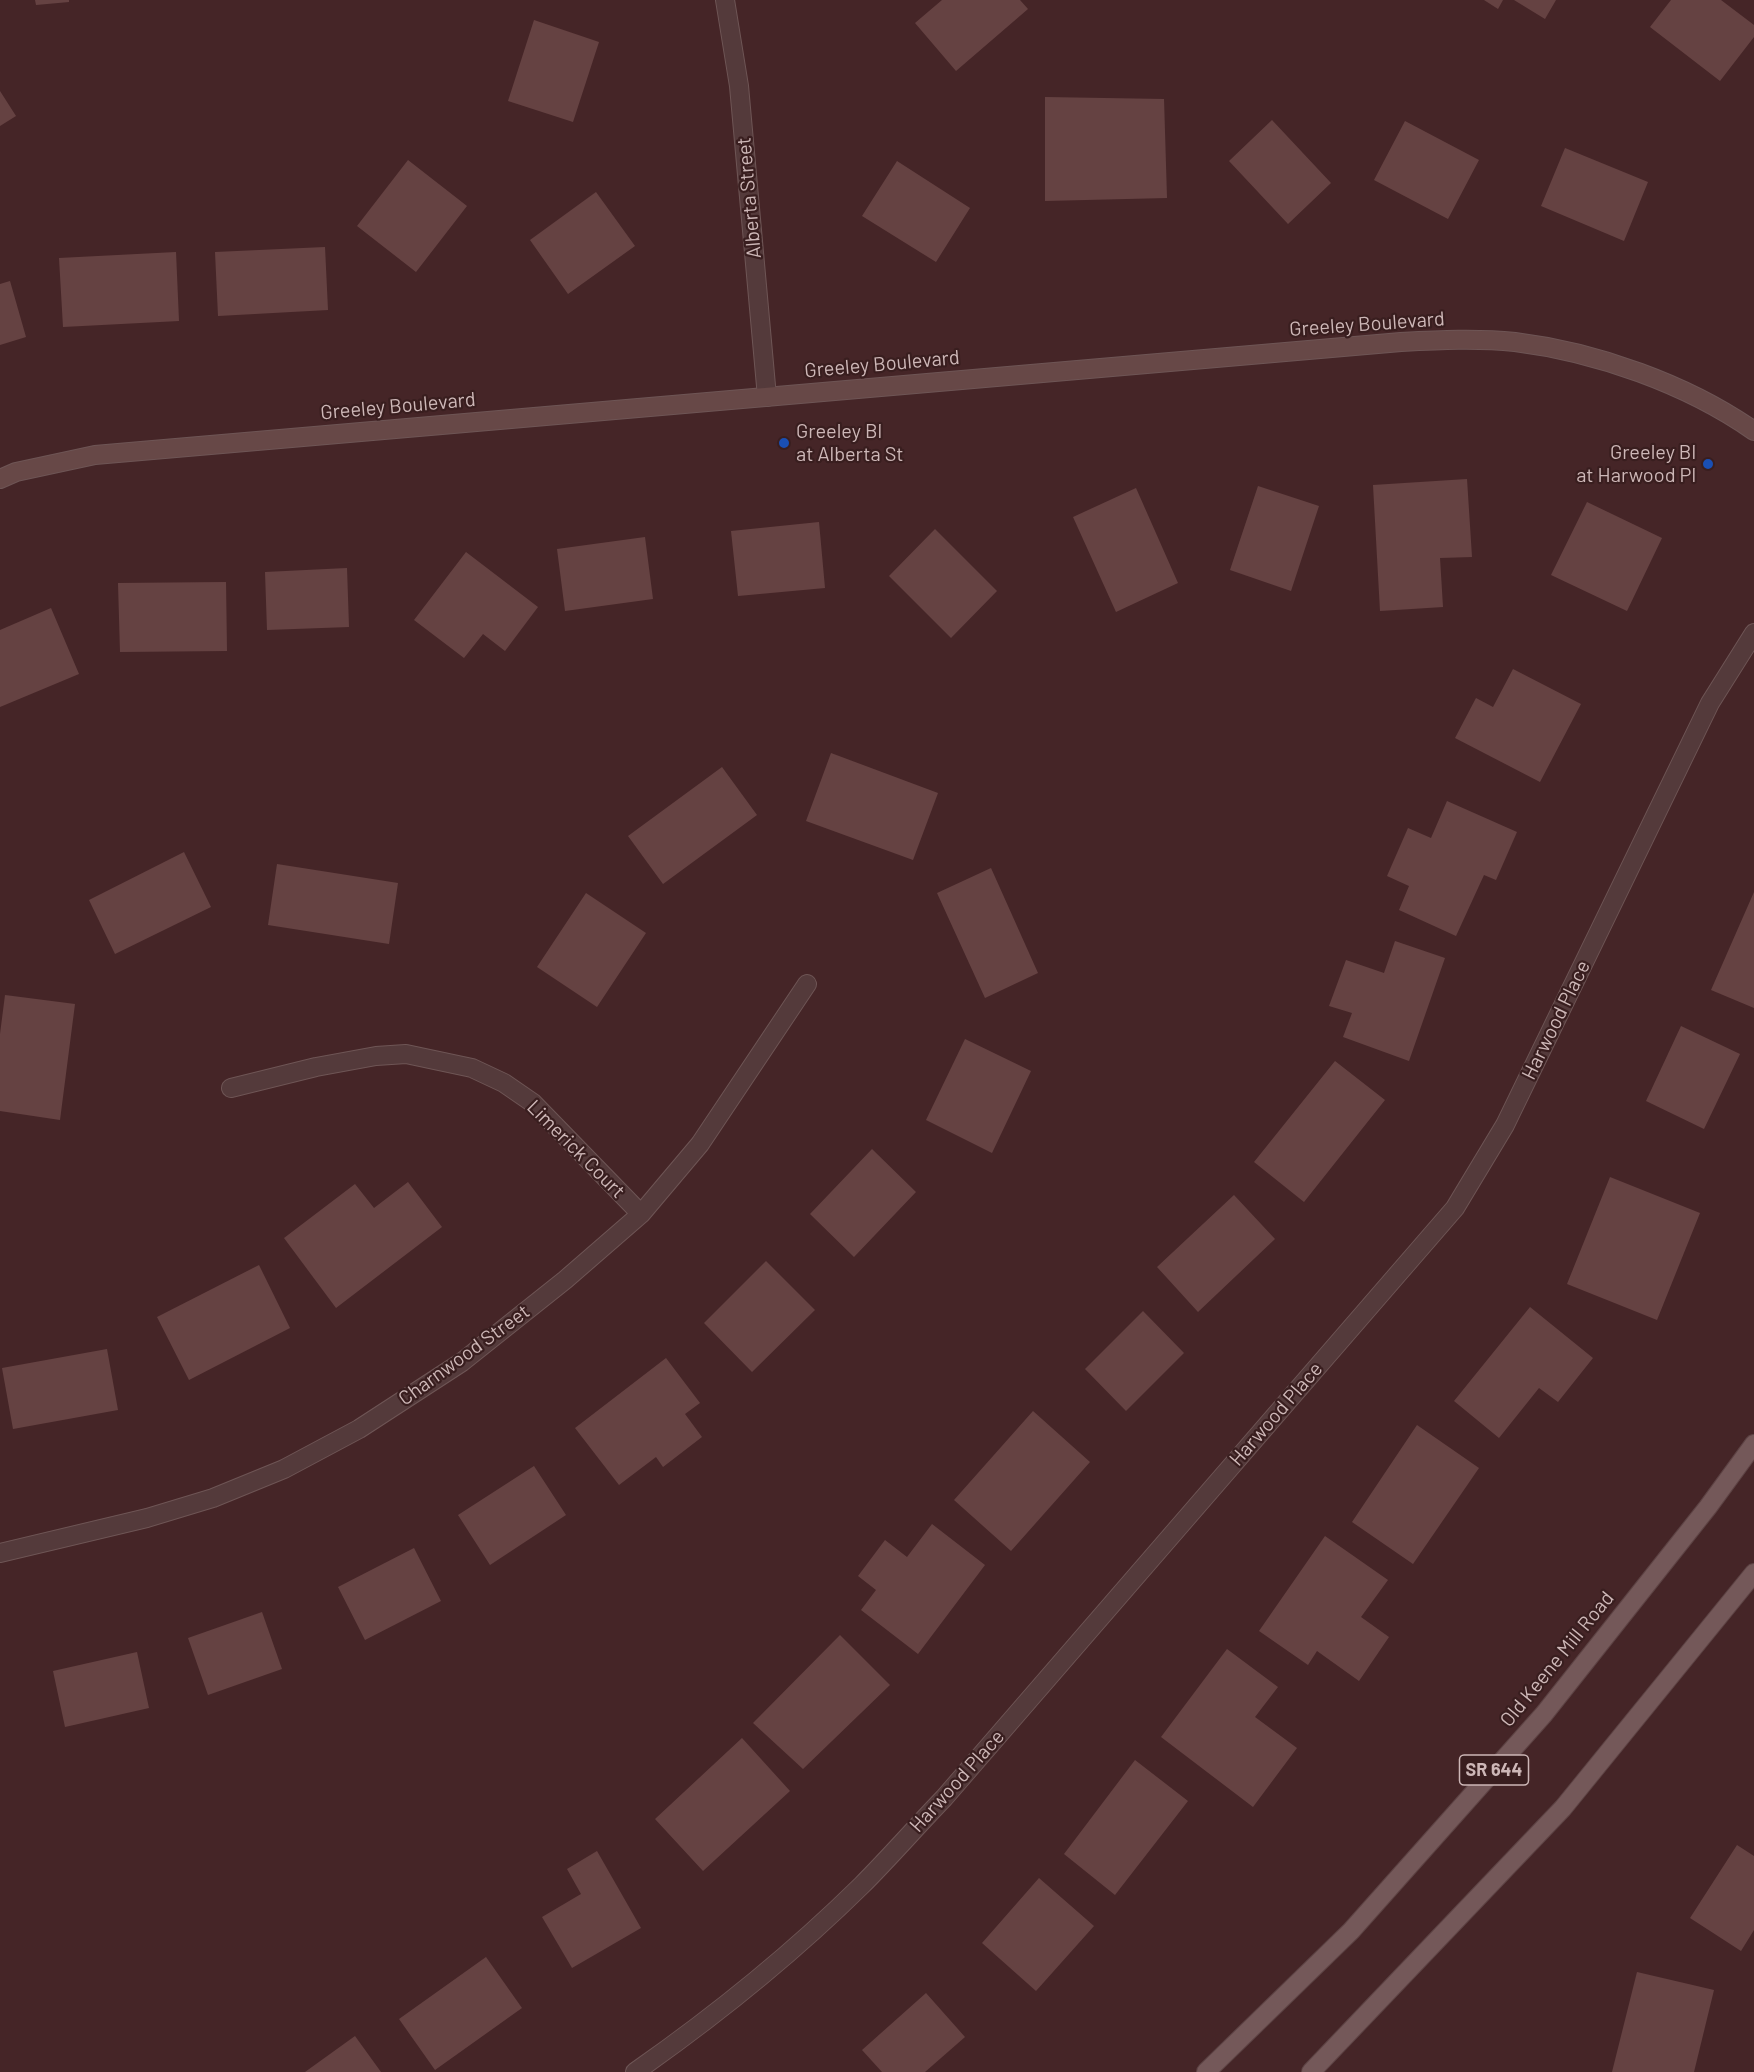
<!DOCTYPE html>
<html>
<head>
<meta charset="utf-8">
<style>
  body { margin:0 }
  canvas { display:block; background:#452527 }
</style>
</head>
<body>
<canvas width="1754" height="2072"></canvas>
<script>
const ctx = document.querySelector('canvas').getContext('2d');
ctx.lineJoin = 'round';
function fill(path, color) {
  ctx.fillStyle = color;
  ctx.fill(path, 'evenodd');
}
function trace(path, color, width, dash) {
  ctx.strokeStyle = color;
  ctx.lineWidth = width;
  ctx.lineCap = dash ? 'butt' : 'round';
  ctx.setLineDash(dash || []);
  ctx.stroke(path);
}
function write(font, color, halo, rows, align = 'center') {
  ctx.font = font + ' Barlow,sans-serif';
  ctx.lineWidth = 4.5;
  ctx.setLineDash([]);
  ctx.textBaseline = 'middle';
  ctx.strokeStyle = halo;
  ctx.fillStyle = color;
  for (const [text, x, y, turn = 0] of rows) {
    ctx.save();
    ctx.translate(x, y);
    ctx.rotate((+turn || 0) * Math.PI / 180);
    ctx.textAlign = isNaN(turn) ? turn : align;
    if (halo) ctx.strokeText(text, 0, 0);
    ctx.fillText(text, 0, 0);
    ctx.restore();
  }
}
fill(new Path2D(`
  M 35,0 L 69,0 L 69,2 L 36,5 Z
  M 942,0 L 1020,0 L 1028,9 L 956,71 L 915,23 Z
  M 1484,0 L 1503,0 L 1498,9 Z
  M 1514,0 L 1556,0 L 1545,19 Z
  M 1671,0 L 1721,0 L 1754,25 L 1754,37 L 1720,81 L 1650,27 Z
  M 534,20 L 599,42 L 573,122 L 508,101 Z
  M 0,91 L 16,116 L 0,126 Z
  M 1045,97 L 1164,99 L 1167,198 L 1045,201 Z
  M 1272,120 L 1331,183 L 1288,224 L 1229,161 Z
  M 1405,121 L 1479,160 L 1448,219 L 1374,180 Z
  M 1565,148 L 1648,182 L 1624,241 L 1541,206 Z
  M 408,160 L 467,206 L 416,272 L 357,226 Z
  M 897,161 L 970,208 L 936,262 L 862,216 Z
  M 596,192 L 635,246 L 568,294 L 530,240 Z
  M 325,247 L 328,310 L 218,316 L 215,252 Z
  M 176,252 L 179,321 L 63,327 L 59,258 Z
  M 10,281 L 26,337 L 0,345 L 0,284 Z
  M 1467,479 L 1472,557 L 1440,558 L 1443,607 L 1380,611 L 1373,485 Z
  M 1258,486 L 1319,506 L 1291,591 L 1230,570 Z
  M 1136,488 L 1178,583 L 1116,612 L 1073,517 Z
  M 1587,502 L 1662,538 L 1627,611 L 1551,575 Z
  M 819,522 L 825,588 L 738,596 L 731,531 Z
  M 935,529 L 997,591 L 951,638 L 889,576 Z
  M 645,537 L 653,599 L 565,611 L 557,549 Z
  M 466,552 L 538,607 L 505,651 L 483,634 L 464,658 L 414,620 Z
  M 347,568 L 349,627 L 267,630 L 265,572 Z
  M 226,582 L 227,651 L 120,652 L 118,583 Z
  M 51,608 L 79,674 L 0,707 L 0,630 Z
  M 1513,669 L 1581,704 L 1540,782 L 1455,738 L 1476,698 L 1493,707 Z
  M 831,753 L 938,793 L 913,860 L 806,821 Z
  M 722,767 L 757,815 L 663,884 L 628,836 Z
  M 1447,801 L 1517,832 L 1496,880 L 1484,875 L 1456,936 L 1399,910 L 1409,886 L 1387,876 L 1408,828 L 1431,838 Z
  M 184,852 L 211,907 L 115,954 L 89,900 Z
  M 277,864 L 398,883 L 389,944 L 268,925 Z
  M 991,868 L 1038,973 L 985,998 L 937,893 Z
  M 1754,892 L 1754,1008 L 1711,990 Z
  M 586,893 L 646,933 L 597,1007 L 537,967 Z
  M 1395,941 L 1445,958 L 1409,1061 L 1343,1037 L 1352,1013 L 1329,1006 L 1346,960 L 1384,973 Z
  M 5,995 L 75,1004 L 60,1120 L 0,1111 L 0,1034 Z
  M 1681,1026 L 1740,1054 L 1704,1129 L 1646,1101 Z
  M 965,1039 L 1031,1071 L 992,1153 L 926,1120 Z
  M 1335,1061 L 1385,1100 L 1304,1202 L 1254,1162 Z
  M 872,1149 L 916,1192 L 854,1257 L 810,1214 Z
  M 1610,1177 L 1700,1213 L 1657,1320 L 1567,1284 Z
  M 408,1182 L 442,1227 L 336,1308 L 284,1238 L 355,1184 L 374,1208 Z
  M 1234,1195 L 1275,1239 L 1198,1312 L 1157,1267 Z
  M 766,1261 L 815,1310 L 752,1372 L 704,1323 Z
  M 259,1265 L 290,1328 L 189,1380 L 157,1317 Z
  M 1530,1307 L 1593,1358 L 1558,1402 L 1539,1388 L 1499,1438 L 1454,1401 Z
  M 1143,1311 L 1184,1353 L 1126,1411 L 1085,1369 Z
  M 107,1349 L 118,1410 L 13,1429 L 2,1368 Z
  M 666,1358 L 700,1403 L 685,1414 L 702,1437 L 663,1467 L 656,1457 L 619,1485 L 575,1428 Z
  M 1033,1411 L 1090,1462 L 1011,1551 L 954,1500 Z
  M 1417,1425 L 1479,1468 L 1413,1564 L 1352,1522 Z
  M 534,1466 L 566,1515 L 490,1565 L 458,1515 Z
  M 932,1524 L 985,1565 L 918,1654 L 861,1610 L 876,1590 L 858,1576 L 885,1540 L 907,1557 Z
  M 1325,1536 L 1388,1580 L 1361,1617 L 1389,1637 L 1359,1681 L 1317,1651 L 1308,1665 L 1259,1631 Z
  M 414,1548 L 441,1601 L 365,1640 L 338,1587 Z
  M 262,1612 L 282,1669 L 208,1695 L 188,1638 Z
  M 840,1635 L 890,1685 L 803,1769 L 753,1723 Z
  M 1227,1649 L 1278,1687 L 1255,1717 L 1297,1748 L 1253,1807 L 1161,1737 Z
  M 137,1652 L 149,1708 L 65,1727 L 53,1671 Z
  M 742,1738 L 790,1791 L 703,1871 L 655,1819 Z
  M 1135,1760 L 1188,1801 L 1115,1895 L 1064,1854 Z
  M 1737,1845 L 1754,1856 L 1754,1930 L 1741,1951 L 1690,1918 Z
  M 597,1851 L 641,1928 L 572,1968 L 542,1917 L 581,1894 L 567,1869 Z
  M 1039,1878 L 1094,1926 L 1036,1991 L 982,1943 Z
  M 486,1957 L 522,2008 L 435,2070 L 399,2019 Z
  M 1637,1972 L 1714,1990 L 1694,2072 L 1612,2072 Z
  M 926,1993 L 965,2037 L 925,2072 L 882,2072 L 862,2050 Z
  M 355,2036 L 381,2072 L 305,2072 Z`), '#654242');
const street = new Path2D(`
  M 725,0 L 739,86 L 767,397
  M 231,1088 L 316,1067 L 376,1056 L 406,1054 L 472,1068 L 504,1083 L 533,1103 L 641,1214
  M 0,1553 L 147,1518 L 213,1498 L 284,1469 L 359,1429 L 462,1362 L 565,1280 L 641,1214 L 700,1144 L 807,984
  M 635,2072 C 715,2016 792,1954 862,1885 C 890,1857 916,1827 944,1798 L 1455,1208 L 1505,1125 L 1710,703 L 1754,633`);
const secondary = new Path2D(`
  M 0,479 L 16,472 L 95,455 L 1401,342 C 1439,340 1477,338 1515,342 C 1596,352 1687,384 1754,431`);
const primary = new Path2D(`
  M 1206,2072 L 1351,1931 L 1544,1714 L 1708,1507 L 1754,1444
  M 1311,2072 L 1563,1808 L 1754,1573`);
trace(street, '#6e5555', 20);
trace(secondary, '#6e5555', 20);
trace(primary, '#5d4344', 20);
trace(street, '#543a3b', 18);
trace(secondary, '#674847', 18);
trace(primary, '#745859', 18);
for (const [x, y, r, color] of [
  [784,443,6,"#1a4fb4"],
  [1708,464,6,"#1a4fb4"]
]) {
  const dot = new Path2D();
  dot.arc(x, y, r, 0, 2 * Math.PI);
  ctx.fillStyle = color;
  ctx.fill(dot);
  trace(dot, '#391e1f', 2);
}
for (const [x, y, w] of [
  [1494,1770,69]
]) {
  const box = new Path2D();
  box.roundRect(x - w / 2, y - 15, w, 30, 4.5);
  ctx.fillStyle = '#391e1f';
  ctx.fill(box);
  trace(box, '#cdb7b7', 1.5);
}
write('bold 18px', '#cdb7b7', null, [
  ["SR 644",1494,1770]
]);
write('20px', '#cdb7b7', '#391e1f', [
  ["Alberta Street",749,198,-95],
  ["Greeley Boulevard",1367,324,-4],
  ["Greeley Boulevard",882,364,-5],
  ["Greeley Boulevard",398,406,-5],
  ["Harwood Place",1556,1020,-64],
  ["Limerick Court",576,1149,45],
  ["Charnwood Street",464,1355,-36],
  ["Harwood Place",1276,1414,-49],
  ["Old Keene Mill Road",1557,1659,-51],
  ["Harwood Place",957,1781,-48]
]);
write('20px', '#cdb7b7', '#391e1f', [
  ["Greeley Bl",796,431],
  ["at Alberta St",796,454],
  ["Greeley Bl",1696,452,"right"],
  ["at Harwood Pl",1696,475,"right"]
], 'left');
</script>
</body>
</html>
